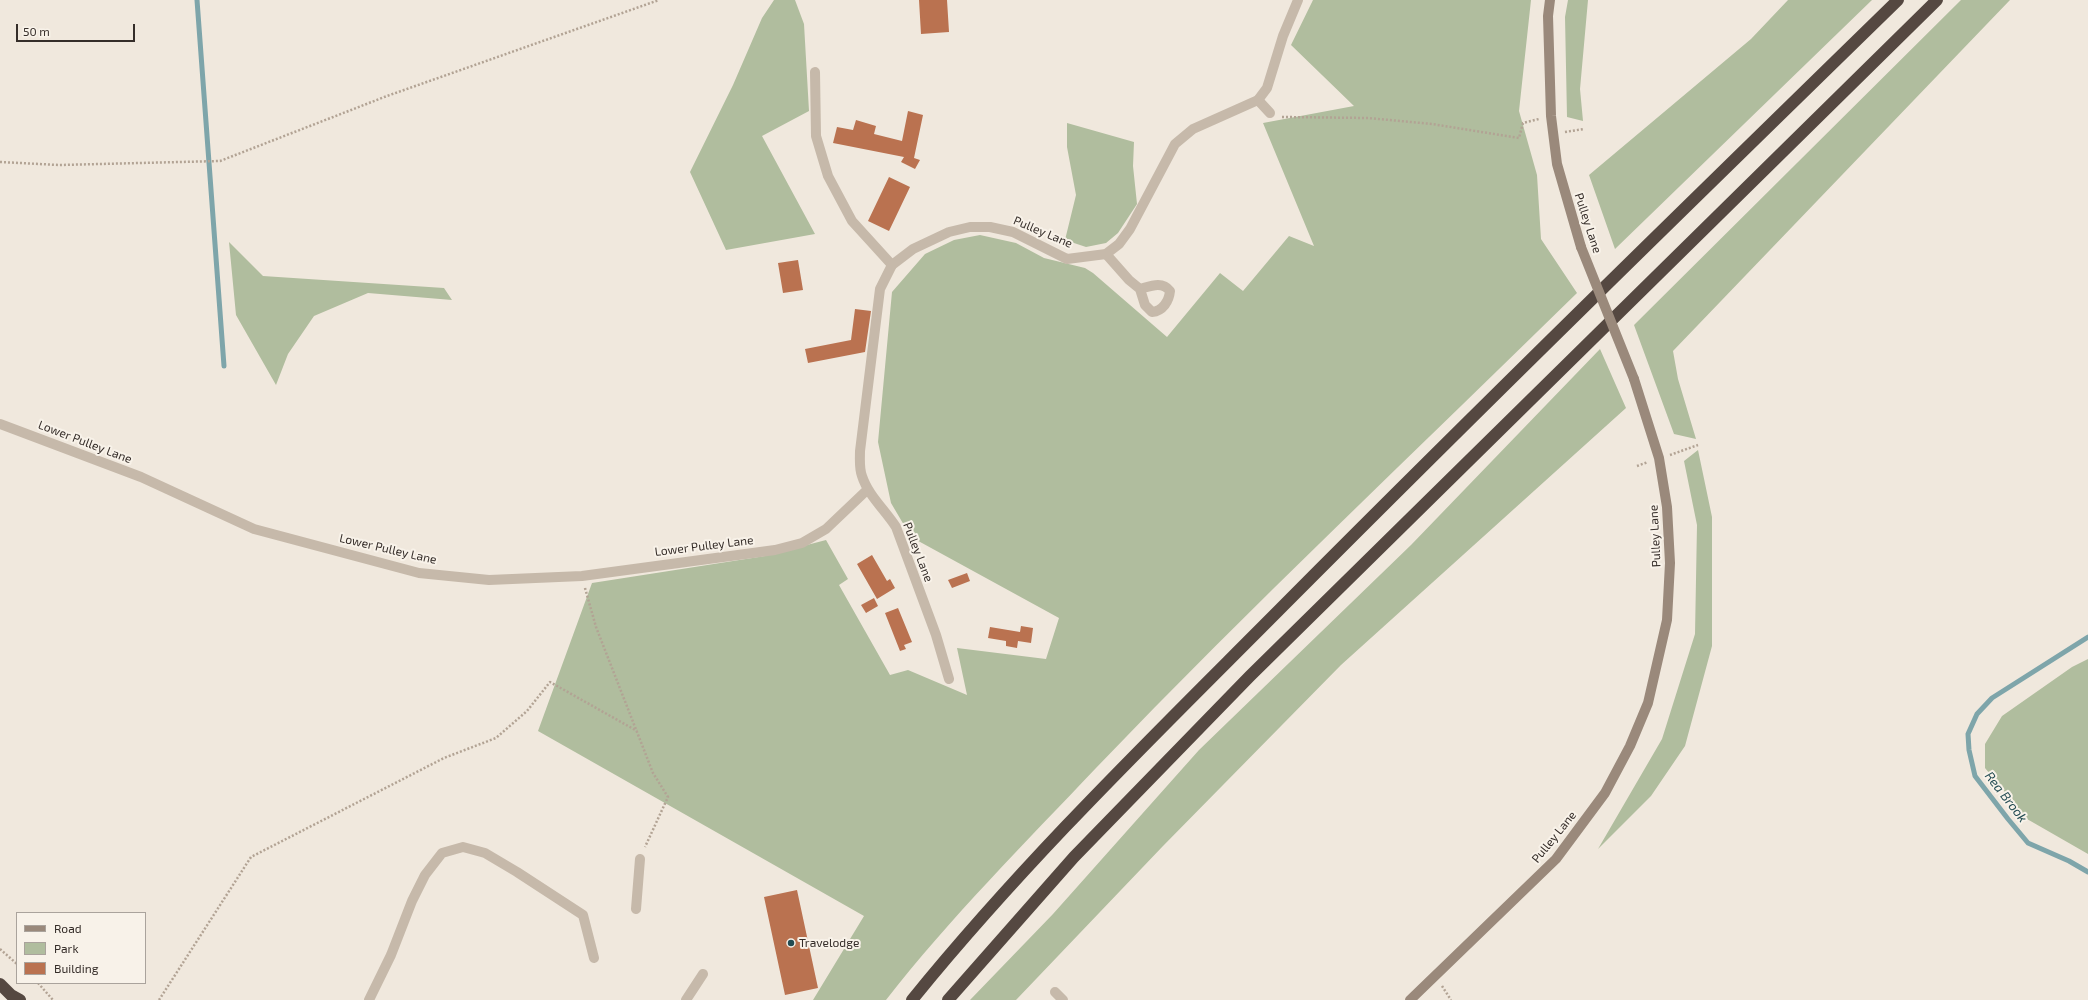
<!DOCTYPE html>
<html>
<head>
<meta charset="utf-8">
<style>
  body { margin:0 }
  #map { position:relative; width:2088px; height:1000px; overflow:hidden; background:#f0e8dd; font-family:"Exo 2",sans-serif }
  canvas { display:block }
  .legend { position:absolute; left:16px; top:912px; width:130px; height:72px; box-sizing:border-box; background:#f8f2e9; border:1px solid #aaa39c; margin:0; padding:5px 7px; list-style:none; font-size:12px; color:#352d29 }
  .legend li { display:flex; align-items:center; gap:8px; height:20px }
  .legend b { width:20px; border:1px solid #aaa39c }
  .scale { position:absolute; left:16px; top:24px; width:119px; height:18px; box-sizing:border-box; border:2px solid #352d29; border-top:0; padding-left:5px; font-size:12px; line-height:14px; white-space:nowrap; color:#352d29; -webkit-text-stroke:3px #f8f2e9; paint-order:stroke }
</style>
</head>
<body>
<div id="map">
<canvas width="2088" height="1000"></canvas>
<ul class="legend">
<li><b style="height:5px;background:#9a897b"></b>Road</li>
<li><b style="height:11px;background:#b0bd9e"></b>Park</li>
<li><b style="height:11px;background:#ba7250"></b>Building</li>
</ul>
<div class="scale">50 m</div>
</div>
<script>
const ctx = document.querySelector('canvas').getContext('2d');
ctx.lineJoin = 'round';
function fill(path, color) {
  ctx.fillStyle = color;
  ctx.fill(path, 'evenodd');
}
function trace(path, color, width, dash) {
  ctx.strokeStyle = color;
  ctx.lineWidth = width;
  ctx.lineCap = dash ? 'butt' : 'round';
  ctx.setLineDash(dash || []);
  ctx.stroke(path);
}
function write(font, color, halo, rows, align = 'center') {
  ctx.font = font + ' "Exo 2",sans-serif';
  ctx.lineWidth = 4;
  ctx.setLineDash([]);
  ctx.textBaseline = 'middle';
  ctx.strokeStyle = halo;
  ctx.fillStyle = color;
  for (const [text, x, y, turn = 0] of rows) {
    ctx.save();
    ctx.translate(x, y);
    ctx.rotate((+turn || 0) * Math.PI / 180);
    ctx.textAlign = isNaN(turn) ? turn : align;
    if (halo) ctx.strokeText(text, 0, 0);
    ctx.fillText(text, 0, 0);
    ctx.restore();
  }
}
fill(new Path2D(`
  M 774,0 L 795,0 L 804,24 L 809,111 L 762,136 L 815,234 L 726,250 L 690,172 L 733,85 L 762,18 Z
  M 1313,0 L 1531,0 L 1519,111 L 1537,175 L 1541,239 L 1577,293 C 1416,451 1252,605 1096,768 C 1025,843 950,918 886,1000 L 813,1000 L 864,916 L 538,731 L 592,583 L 765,556 L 826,540 L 848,579 L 839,585 L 890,675 L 908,670 L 967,695 L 957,648 L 1046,659 L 1059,618 L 911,537 L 891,503 L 878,442 L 892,292 L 925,254 L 954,240 L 980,235 L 1016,243 L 1044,258 L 1085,268 L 1093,273 L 1167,337 L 1220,273 L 1243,291 L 1289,236 L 1314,246 L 1263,123 L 1354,106 L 1291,45 Z
  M 1568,0 L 1588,0 L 1580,89 L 1583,121 L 1567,117 L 1565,17 Z
  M 1788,0 L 1872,0 L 1615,249 L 1589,175 L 1751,39 Z
  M 1961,0 L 2010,0 L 1673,351 L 1678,379 L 1696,439 L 1674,434 L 1634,325 Z
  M 1067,123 L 1134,142 L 1133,166 L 1137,204 L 1118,233 L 1106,243 L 1086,247 L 1065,240 L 1076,195 L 1067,147 Z
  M 229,242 L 263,276 L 444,288 L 452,300 L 368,293 L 314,316 L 288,354 L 276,385 L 236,315 Z
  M 1600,349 L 1626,408 L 1341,665 L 1163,846 L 1016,1000 L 970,1000 L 1053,914 L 1199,750 L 1411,545 Z
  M 1698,450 L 1712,517 L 1712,646 L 1685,746 L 1651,796 L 1598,849 L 1662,739 L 1695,634 L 1697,525 L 1684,461 Z
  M 2088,659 L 2088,854 L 2027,819 L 1985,768 L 1985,744 L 2002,716 L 2072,667 Z`), '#b0bd9e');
trace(new Path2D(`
  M 197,0 L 224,366
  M 2088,637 L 1992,698 L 1977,714 L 1968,734 L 1969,750 L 1975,776 L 2008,819 L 2028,843 L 2069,861 L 2088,872`), '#7ea5aa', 5);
fill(new Path2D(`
  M 919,0 L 947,0 L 949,32 L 921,34 Z
  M 908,111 L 923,115 L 914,158 L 920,160 L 915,169 L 901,162 L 904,157 L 833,143 L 837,127 L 853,130 L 856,120 L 876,126 L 874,134 L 902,141 Z
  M 889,177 L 910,187 L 889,231 L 868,221 Z
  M 798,260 L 803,290 L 783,293 L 778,263 Z
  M 855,309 L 871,311 L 865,352 L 808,363 L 805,349 L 851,340 Z
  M 872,555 L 887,581 L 890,579 L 895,588 L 877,599 L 857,564 Z
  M 967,573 L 970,581 L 952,588 L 948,580 Z
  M 874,598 L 878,606 L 866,613 L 861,605 Z
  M 898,608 L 912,642 L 904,645 L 906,649 L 900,651 L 885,613 Z
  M 1021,626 L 1033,628 L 1031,643 L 1018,641 L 1017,648 L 1006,646 L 1006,641 L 988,638 L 990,627 L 1020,632 Z
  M 797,890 L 818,988 L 785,995 L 764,897 Z`), '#ba7250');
trace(new Path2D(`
  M 1282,117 L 1368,118 L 1432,124 L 1519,138 L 1523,123 L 1539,119
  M 1565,132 L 1584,129
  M 0,162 L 59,165 L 220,161 L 387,96 L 659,0
  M 1670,455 L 1698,445
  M 1637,466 L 1648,462
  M 585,588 L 596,627 L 653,773 L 668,797 L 645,847
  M 0,949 L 17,964
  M 38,983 L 53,1000
  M 1442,986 L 1451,1000
  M 159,1000 L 251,857 L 444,758 L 496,738 L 527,711 L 550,682 L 637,731`), '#b2a394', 2.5, [2, 2]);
trace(new Path2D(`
  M 815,72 L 816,136 L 828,176 L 852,221 L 892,265
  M 1258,100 L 1270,113
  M 1106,254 L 1129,280 L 1140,289 C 1151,286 1162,281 1170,291 C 1169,301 1163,311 1152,312 L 1145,305 L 1140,289
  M 636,909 L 640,859
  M 369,1000 L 391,955 L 412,901 L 425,875 L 442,853 L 463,847 L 485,853 L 517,872 L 583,915 L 594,958
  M 686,1000 L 703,974`), '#c6b9aa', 10);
trace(new Path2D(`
  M 0,424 L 141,477 L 254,529 L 419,573 L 489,580 L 582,576 L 775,550 L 802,543 L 826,529 L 867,490
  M 949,679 L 936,635 L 896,527 C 885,510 868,495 862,476 C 859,468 860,459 860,451 L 880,289 L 892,265 L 913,249 L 949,232 L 970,227 L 990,227 L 1013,232 L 1067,259 L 1106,254 L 1119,244 L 1130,229 L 1175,144 L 1193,129 L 1258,100 L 1267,88 L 1283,36 L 1298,0
  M 1055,992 L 1063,1000`), '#c6b9aa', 10);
trace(new Path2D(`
  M 1550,0 L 1548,16 L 1551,116 L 1557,164 L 1581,247
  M 1410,1000 L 1556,859 L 1605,793 L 1630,746 L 1648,703 L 1667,620 L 1670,563 L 1667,507 L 1659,458 L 1634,379`), '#9a897b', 10);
trace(new Path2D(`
  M 0,984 L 11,995 L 20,1000
  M 912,1000 C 1028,857 1160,730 1289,600 C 1490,398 1694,199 1898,0
  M 948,1000 L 1074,857 L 1250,676 L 1937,0`), '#554841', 12);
trace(new Path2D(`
  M 1581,247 L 1634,379`), '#9a897b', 10);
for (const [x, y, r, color] of [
  [791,943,4,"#224b52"]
]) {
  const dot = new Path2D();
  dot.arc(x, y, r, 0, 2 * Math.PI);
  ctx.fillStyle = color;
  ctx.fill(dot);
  trace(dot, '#f8f2e9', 1.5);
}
write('12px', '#352d29', '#f8f2e9', [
  ["Pulley Lane",1588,223,72],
  ["Pulley Lane",1043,232,23],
  ["Lower Pulley Lane",85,442,21],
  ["Pulley Lane",1655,536,-93],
  ["Lower Pulley Lane",704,546,-7],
  ["Lower Pulley Lane",388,549,13],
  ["Pulley Lane",918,552,69],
  ["Pulley Lane",1554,837,-51]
]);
write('12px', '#352d29', '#f8f2e9', [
  ["Travelodge",799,943]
], 'left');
write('italic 13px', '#224b52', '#f8f2e9', [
  ["Rea Brook",2006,797,52]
]);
</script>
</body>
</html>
